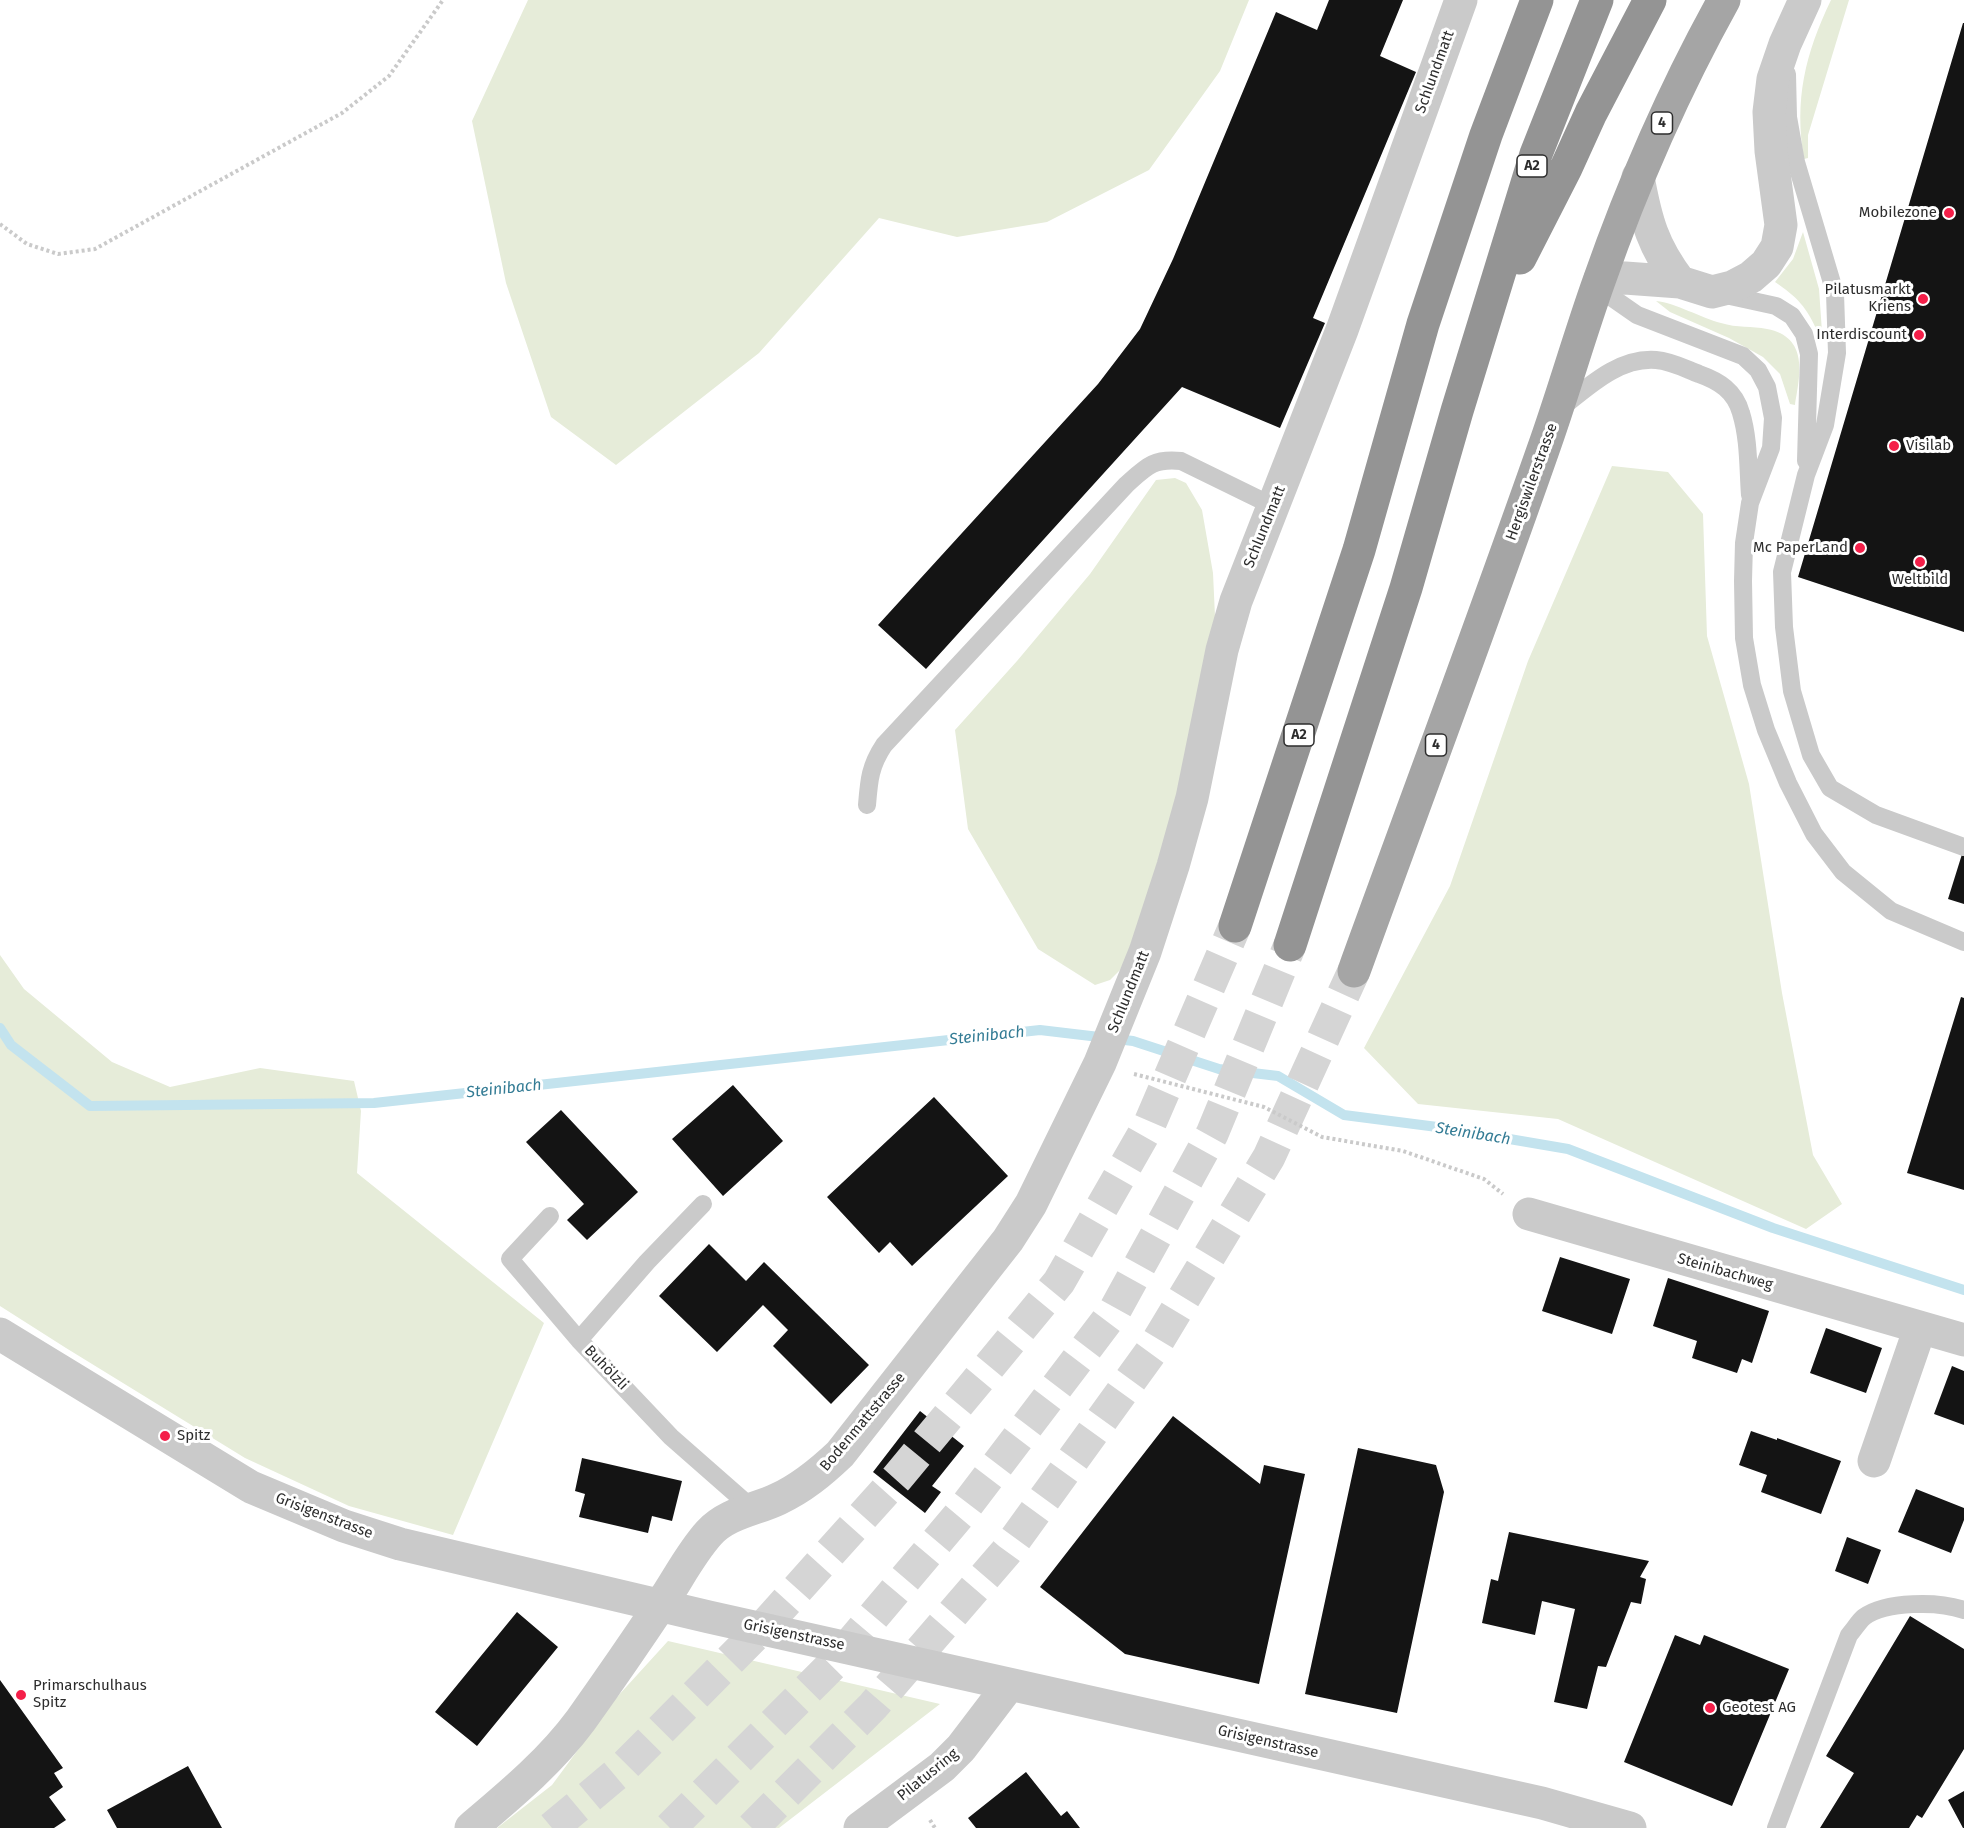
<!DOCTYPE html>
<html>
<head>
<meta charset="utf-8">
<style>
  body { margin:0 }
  canvas { display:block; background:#fff }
</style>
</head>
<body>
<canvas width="1964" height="1828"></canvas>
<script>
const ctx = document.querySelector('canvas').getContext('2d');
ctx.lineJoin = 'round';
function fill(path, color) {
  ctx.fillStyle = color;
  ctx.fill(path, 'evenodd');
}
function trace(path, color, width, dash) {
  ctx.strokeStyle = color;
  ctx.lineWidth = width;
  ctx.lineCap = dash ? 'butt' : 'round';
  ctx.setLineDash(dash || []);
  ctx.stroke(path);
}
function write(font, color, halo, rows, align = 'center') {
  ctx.font = font + ' "Fira Sans",sans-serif';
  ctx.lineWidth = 6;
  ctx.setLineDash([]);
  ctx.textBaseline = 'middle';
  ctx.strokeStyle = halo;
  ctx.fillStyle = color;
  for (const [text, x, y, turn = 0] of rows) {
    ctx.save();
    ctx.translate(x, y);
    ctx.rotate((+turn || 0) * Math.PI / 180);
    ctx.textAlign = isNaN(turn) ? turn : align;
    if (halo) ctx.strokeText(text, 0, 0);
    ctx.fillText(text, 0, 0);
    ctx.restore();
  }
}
fill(new Path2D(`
  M 528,0 L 1249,0 L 1220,71 L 1149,170 L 1047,222 L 957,237 L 879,218 L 759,353 L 616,465 L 551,417 L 506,283 L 472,121 Z
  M 1831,0 L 1849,0 L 1808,135 L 1808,158 L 1804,159 C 1794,100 1805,54 1831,0 Z
  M 1803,232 L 1819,289 L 1822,332 L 1818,333 C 1807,307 1797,297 1775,282 L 1793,259 Z
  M 1656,301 C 1676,303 1701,318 1721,323 C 1737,328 1752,326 1767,329 C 1809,337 1800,375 1795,405 L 1790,404 L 1780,374 L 1763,357 L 1729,338 L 1670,312 Z
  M 1612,466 L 1668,472 L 1703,514 L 1707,636 L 1749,784 L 1782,993 L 1813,1155 L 1842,1204 L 1806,1229 L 1558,1119 L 1418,1104 L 1364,1048 L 1450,886 L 1528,661 Z
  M 1175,478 L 1186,483 L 1202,510 L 1213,573 L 1216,638 L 1147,914 L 1120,970 L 1110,980 L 1095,985 L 1038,949 L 968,829 L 955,730 L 1017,661 L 1090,574 L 1156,480 Z
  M 0,955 L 24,989 L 112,1062 L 170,1087 L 260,1068 L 354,1081 L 361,1111 L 357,1173 L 544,1323 L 453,1535 L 349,1506 L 245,1458 L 66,1348 L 0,1306 Z
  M 668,1641 L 940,1704 L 779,1828 L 497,1828 L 552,1785 L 617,1697 Z`), '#e6ecd9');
trace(new Path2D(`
  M 0,1028 L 11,1045 L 90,1106 L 374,1103 L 1040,1030 L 1133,1041 L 1219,1069 L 1278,1076 L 1344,1115 L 1445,1128 L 1568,1149 L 1773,1228 L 1964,1290`), '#c3e3ee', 10);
fill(new Path2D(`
  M 1329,0 L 1403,0 L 1380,56 L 1416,72 L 1313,318 L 1325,323 L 1280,428 L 1182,387 L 926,669 L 878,625 L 1098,384 L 1140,329 L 1173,259 L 1276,12 L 1317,30 Z
  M 1963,23 L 1964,23 L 1964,632 L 1798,577 Z
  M 1963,851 L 1964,851 L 1964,904 L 1948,899 Z
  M 1961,997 L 1964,998 L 1964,1190 L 1907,1173 Z
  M 733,1085 L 783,1141 L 723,1196 L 672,1139 Z
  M 934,1097 L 1008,1176 L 912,1266 L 890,1242 L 879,1253 L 827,1197 Z
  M 561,1110 L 638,1192 L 587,1240 L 567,1220 L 584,1204 L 526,1142 Z
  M 709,1244 L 746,1281 L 764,1262 L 869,1365 L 831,1404 L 773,1346 L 788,1330 L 763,1305 L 717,1352 L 659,1296 Z
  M 1560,1257 L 1630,1279 L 1612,1334 L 1542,1311 Z
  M 1668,1278 L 1769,1311 L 1752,1363 L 1742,1359 L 1737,1373 L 1692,1358 L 1697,1341 L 1653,1326 Z
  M 1826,1328 L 1882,1348 L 1866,1393 L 1810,1373 Z
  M 1952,1366 L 1964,1371 L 1964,1425 L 1934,1414 Z
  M 920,1411 L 964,1446 L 932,1486 L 941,1492 L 925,1513 L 873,1472 Z
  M 1173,1416 L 1260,1484 L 1264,1465 L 1305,1474 L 1259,1684 L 1125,1654 L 1040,1587 Z
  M 1751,1431 L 1777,1440 L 1777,1438 L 1841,1461 L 1821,1514 L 1761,1492 L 1767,1475 L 1739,1465 Z
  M 1358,1448 L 1436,1465 L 1444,1492 L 1397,1713 L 1305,1694 Z
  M 582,1458 L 682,1481 L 672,1521 L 652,1516 L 648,1533 L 579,1517 L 585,1494 L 575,1491 Z
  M 1916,1489 L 1964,1508 L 1964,1520 L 1951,1553 L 1898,1532 Z
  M 1509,1532 L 1649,1561 L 1640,1577 L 1646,1579 L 1641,1604 L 1631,1602 L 1606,1667 L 1598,1666 L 1587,1709 L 1554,1702 L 1575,1609 L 1542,1601 L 1535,1635 L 1482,1623 L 1491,1579 L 1498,1581 Z
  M 1847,1537 L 1881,1550 L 1868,1584 L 1835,1571 Z
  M 517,1612 L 558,1647 L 477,1746 L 435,1712 Z
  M 1910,1616 L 1964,1649 L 1964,1749 L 1922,1818 L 1917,1815 L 1909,1828 L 1820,1828 L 1854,1773 L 1826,1756 Z
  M 1675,1635 L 1700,1645 L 1704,1635 L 1789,1669 L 1732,1806 L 1624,1762 Z
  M 0,1680 L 63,1768 L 54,1773 L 63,1787 L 49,1797 L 66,1820 L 54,1828 L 0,1828 Z
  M 188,1766 L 222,1828 L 117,1828 L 107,1810 Z
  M 1026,1772 L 1061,1816 L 1067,1811 L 1080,1828 L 976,1828 L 968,1818 Z
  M 1964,1791 L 1964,1828 L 1963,1828 L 1948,1800 Z`), '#141414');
trace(new Path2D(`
  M 752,1828 L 873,1706 L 1006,1552 L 1153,1349 L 1269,1157 L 1354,971`), '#d5d5d5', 33, [33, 16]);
trace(new Path2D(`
  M 552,1828 L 620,1771 L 766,1624 L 897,1478 L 1059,1282 L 1150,1123 L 1235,926
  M 670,1828 L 834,1663 L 960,1514 L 1115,1310 L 1212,1134 L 1290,945`), '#d5d5d5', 33, [33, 16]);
trace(new Path2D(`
  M 0,224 L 27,244 L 58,254 L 95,249 L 342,113 L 389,76 L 443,0
  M 1134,1074 L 1264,1107 L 1322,1137 L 1403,1151 L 1484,1179 L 1503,1194
  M 930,1820 L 935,1828`), '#cacaca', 4, [3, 3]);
trace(new Path2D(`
  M 1787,74 L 1788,117 L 1796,162 L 1835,293 L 1837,353 L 1825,425 L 1806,475 L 1782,572 L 1784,627 L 1792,691 L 1811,755 L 1830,788 L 1876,815 L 1964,847
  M 1600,279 L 1614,299 L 1637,315 L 1743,356 L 1758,370 L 1767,387 L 1773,418 L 1771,448 L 1750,503 L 1744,543 L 1743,581 L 1744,638 L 1752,685 L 1766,730 L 1788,783 L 1814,834 L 1843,872 L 1891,911 L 1964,942
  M 1721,294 L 1776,306 L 1792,316 L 1804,334 L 1809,354 L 1806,461
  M 1560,409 C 1587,388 1618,357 1656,360 C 1671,361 1686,369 1699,374 C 1719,381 1735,391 1741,413 C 1749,439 1748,468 1750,495
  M 867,805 C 869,780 870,766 884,745 L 1126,485 C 1146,467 1153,458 1181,461 L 1273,506
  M 550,1216 L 510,1259 L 579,1340 L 671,1437 L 753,1509
  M 579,1340 L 647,1262 L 703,1204
  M 1776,1828 L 1849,1635 C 1854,1630 1858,1622 1864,1617 C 1886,1601 1939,1601 1964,1610`), '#cacaca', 18);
trace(new Path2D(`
  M 1638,177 C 1646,221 1653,247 1680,282
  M 1600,279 L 1625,278 L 1680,282 L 1712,292 L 1732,287 L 1751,277 L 1766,264 L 1777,247 L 1781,225 L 1771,151 L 1769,112 L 1773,79 L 1785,44 L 1805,0
  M 1529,1214 L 1964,1340
  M 0,1334 L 251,1487 L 344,1526 L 400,1544 L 709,1617 L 1542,1803 L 1630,1828
  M 1874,1461 L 1920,1328
  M 471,1828 C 510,1795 550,1762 581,1720 C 608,1682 635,1643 661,1604 C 677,1581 690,1554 709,1533 C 727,1513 755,1510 778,1499 C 802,1488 821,1472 840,1454 L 1008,1240 L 1031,1204 L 1100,1063 L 1145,952 L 1173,866 L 1192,798 L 1222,650 L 1236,601 L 1342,330 L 1461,0
  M 860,1828 L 942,1767 L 961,1748 L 1009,1685`), '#cacaca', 33);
trace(new Path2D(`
  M 1354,971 C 1417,797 1482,624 1543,450 C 1563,394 1579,337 1599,281 C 1633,184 1674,90 1724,0`), '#a5a5a5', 33);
trace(new Path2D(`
  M 1520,258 L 1566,168 L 1591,113 L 1650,0
  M 1235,926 L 1359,550 L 1423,324 L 1486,135 L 1537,0
  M 1290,945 L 1406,588 L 1457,411 L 1536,154 L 1597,0`), '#949494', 33);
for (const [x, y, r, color] of [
  [1949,213,6,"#f41f49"],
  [1923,299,6,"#f41f49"],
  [1919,335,6,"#f41f49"],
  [1894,446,6,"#f41f49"],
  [1860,548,6,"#f41f49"],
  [1920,562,6,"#f41f49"],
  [165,1436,6,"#f41f49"],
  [21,1695,6,"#f41f49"],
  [1710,1708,6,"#f41f49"]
]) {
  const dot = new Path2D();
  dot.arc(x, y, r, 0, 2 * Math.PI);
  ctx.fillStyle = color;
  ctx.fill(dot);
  trace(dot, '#fff', 2);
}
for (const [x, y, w] of [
  [1662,123,21],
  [1532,166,30],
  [1299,735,30],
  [1436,745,21]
]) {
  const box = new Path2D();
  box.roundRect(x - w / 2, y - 11, w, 22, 4.5);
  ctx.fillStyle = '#fff';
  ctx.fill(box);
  trace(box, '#2d2d2d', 1.5);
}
write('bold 14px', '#2d2d2d', null, [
  ["4",1662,123],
  ["A2",1532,166],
  ["A2",1299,735],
  ["4",1436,745]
]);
write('15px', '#2d2d2d', '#fff', [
  ["Schlundmatt",1435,72,-70],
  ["Hergiswilerstrasse",1532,482,-70],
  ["Schlundmatt",1265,527,-68],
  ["Schlundmatt",1129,992,-68],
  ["Steinibachweg",1725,1272,16],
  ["Buhölzli",606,1368,46],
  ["Bodenmattstrasse",863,1422,-50],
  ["Grisigenstrasse",324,1516,21],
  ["Grisigenstrasse",794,1635,12],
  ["Grisigenstrasse",1268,1742,13],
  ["Pilatusring",928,1775,-39]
]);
write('15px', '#2d2d2d', '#fff', [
  ["Mobilezone",1937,213],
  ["Pilatusmarkt",1911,290],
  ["Kriens",1911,307],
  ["Interdiscount",1907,335],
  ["Visilab",1906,446,"left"],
  ["Mc PaperLand",1848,548],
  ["Weltbild",1920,580,"center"],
  ["Spitz",177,1436,"left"],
  ["Primarschulhaus",33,1686,"left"],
  ["Spitz",33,1703,"left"],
  ["Geotest AG",1722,1708,"left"]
], 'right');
write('italic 16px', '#347c95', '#fff', [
  ["Steinibach",987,1036,-6],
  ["Steinibach",504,1089,-6],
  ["Steinibach",1473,1134,9]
]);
</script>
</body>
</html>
